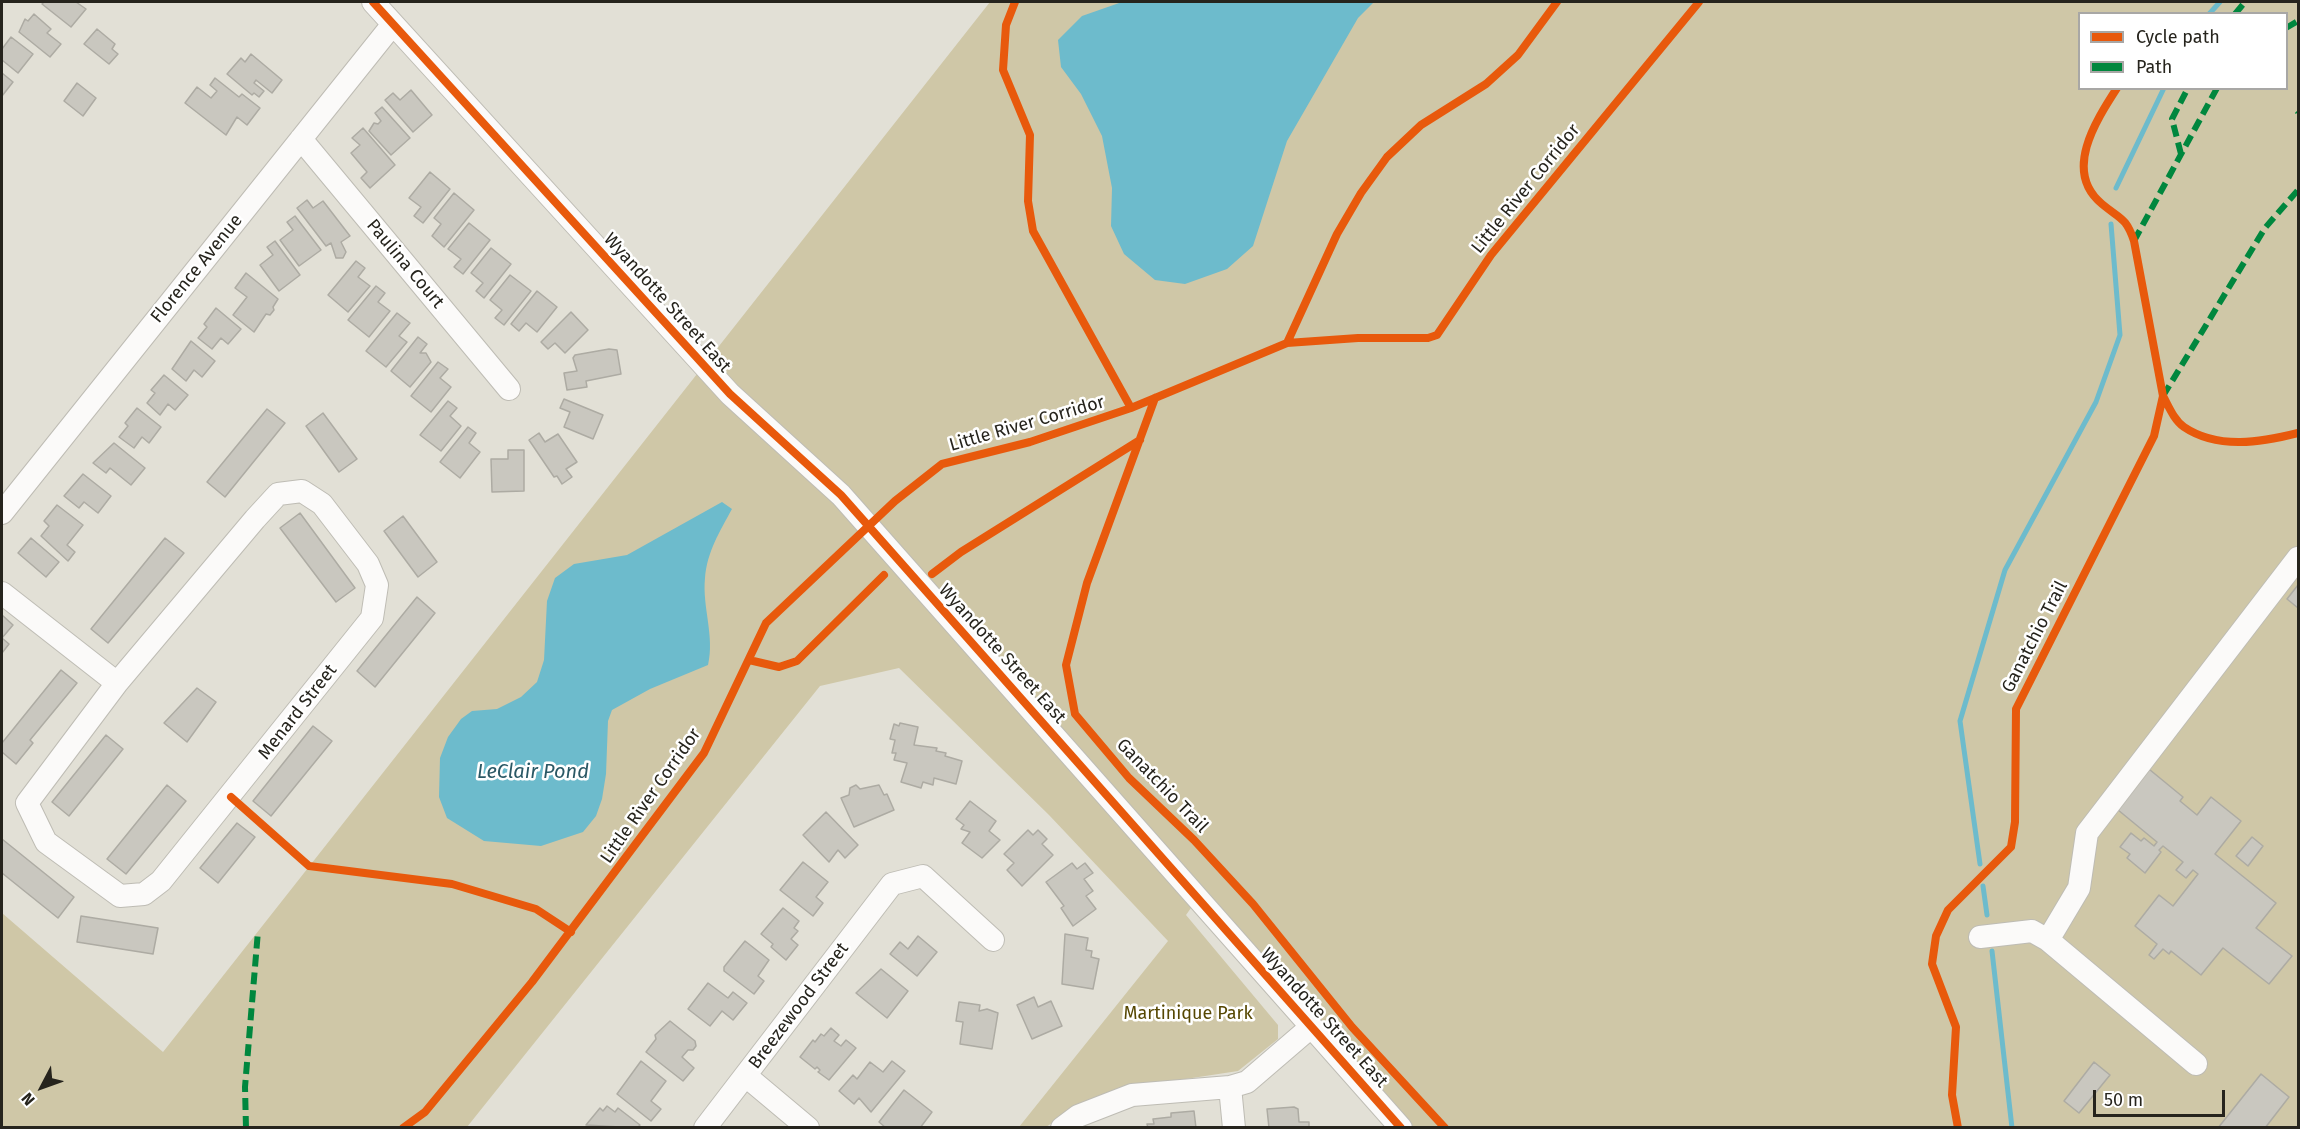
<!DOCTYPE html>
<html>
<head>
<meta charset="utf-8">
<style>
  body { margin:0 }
  #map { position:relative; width:2300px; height:1129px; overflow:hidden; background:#e2e0d6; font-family:"Fira Sans",sans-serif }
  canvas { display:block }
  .frame { position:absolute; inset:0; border:3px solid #26241d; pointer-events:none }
  .legend { position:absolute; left:2078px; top:12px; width:210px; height:78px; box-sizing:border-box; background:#fff; border:2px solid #a8a7a5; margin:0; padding:8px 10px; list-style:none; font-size:18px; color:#26241d }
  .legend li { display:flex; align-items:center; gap:12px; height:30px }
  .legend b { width:30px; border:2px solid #a8a7a5 }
  .north { position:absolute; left:12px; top:1057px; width:60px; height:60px; -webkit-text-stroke:4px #fff; paint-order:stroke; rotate:229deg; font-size:16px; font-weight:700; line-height:24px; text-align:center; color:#26241d }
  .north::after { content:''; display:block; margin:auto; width:21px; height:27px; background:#26241d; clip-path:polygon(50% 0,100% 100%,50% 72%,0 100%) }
  .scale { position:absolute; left:2093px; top:1090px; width:132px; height:27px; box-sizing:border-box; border:3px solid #26241d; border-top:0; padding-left:8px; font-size:18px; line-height:21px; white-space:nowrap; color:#26241d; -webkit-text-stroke:4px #fff; paint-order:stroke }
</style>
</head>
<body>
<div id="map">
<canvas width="2300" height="1129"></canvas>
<div class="frame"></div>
<ul class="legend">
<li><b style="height:8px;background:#e8590c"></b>Cycle path</li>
<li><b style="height:8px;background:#00873e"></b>Path</li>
</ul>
<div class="north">N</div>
<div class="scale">50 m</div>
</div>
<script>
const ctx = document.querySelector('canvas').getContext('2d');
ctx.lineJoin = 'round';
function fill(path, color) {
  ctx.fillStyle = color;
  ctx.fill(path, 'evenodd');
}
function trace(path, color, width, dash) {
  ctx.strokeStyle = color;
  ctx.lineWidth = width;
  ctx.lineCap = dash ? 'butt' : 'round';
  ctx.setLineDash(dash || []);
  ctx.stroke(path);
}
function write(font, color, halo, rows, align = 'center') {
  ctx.font = font + ' "Fira Sans",sans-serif';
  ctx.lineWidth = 5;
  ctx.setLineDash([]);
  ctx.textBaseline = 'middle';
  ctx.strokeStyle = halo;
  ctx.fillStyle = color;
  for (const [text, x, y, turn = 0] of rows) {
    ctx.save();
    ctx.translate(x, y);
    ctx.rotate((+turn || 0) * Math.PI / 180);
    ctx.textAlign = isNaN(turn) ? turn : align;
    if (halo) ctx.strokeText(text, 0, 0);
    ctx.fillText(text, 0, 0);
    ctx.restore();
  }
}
fill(new Path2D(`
  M 990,2 L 2298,2 L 2298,1127 L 1401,1127 L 1198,898 L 1186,915 L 1278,1025 L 1278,1039 L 1238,1071 L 1120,1089 L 1082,1103 L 1046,1127 L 1019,1127 L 1168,941 L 1049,815 L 899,668 L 820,686 L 467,1127 L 2,1127 L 2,913 L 163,1052 ZM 2080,14 L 2286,14 L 2286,88 L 2080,88 Z`), '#cfc7a7');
fill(new Path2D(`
  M 1122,2 L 1374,2 L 1358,18 L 1287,141 L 1253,246 L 1227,269 L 1185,284 L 1155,280 L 1124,254 L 1111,226 L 1112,188 L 1102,136 L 1081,94 L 1061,67 L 1058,40 L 1082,16 Z
  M 722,502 L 732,509 C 720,531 707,552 705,578 C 702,607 715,636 708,665 L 650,689 L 612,710 L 608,721 L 606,774 L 602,799 L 596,816 L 583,832 L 541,846 L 484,841 L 447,818 L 439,797 L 440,758 L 448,737 L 461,719 L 472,711 L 497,709 L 521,697 L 537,682 L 544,660 L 547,601 L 555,578 L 574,564 L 627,555 Z`), '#6dbbcc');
trace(new Path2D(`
  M 2209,14 L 2220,2
  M 2116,188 L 2164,88
  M 1980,864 L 1960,721 L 2005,570 L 2096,402 L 2120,335 L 2111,224
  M 1983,886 L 1987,915
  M 1992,951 L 2012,1128`), '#6dbbcc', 5);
const building = new Path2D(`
  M 44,2 L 76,2 L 86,9 L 71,27 L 42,4 Z
  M 34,14 L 51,29 L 47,33 L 61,44 L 50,57 L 19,32 L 25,19 L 28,21 Z
  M 97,29 L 115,44 L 112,49 L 118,54 L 109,64 L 84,44 Z
  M 11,37 L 33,54 L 18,73 L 2,60 L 2,49 Z
  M 251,54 L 282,80 L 272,93 L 256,80 L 254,83 L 264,91 L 259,97 L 254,93 L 252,95 L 227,74 L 241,58 L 245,62 Z
  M 2,73 L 13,82 L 2,96 Z
  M 215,78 L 239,97 L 242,94 L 260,108 L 247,125 L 237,117 L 226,135 L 185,103 L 197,87 L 211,98 L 217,91 L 210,85 Z
  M 77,83 L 96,98 L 83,116 L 64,101 Z
  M 411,90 L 432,115 L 413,132 L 385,100 L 393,93 L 400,100 Z
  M 382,107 L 410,138 L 391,155 L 369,131 L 374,123 L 378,124 L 381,121 L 375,113 Z
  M 363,128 L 395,165 L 370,188 L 361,178 L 367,172 L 351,153 L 360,145 L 352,138 Z
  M 430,172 L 450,189 L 423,223 L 414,216 L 421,207 L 409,198 Z
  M 454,193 L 474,210 L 444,247 L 432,236 L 441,224 L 434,218 Z
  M 307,200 L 313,208 L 323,201 L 350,236 L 341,242 L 346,252 L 343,258 L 336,258 L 331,243 L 326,246 L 297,208 Z
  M 295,216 L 321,250 L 299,266 L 280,240 L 293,230 L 287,222 Z
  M 469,223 L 490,240 L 463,274 L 454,267 L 461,259 L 448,249 Z
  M 275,241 L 300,275 L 279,291 L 260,265 L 273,255 L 267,247 Z
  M 491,248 L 511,264 L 484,298 L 476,291 L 483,283 L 471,273 Z
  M 356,261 L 365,268 L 358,277 L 370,286 L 348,312 L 328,295 Z
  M 246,273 L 278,299 L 273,307 L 274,310 L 270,315 L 266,314 L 254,332 L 233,315 L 247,297 L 235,288 Z
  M 510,275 L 531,291 L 504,325 L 495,318 L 502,310 L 490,300 Z
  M 376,286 L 385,293 L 378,302 L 390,311 L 369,337 L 348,320 Z
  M 537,291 L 557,307 L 537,332 L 526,323 L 519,331 L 511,324 Z
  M 216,308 L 241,329 L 228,344 L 221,338 L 212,349 L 198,338 L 207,327 L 204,324 Z
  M 571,312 L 588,330 L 565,353 L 555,343 L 548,349 L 541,342 Z
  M 397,313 L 410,323 L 399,336 L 407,342 L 386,367 L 366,351 Z
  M 418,337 L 427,344 L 420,353 L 426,353 L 431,362 L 410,387 L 391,371 Z
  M 191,341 L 215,361 L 202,377 L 194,370 L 186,381 L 172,369 Z
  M 609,349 L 617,350 L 621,374 L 586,381 L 587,387 L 567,390 L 564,373 L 577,371 L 573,358 L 575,355 Z
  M 438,362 L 448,369 L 440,378 L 451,387 L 431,412 L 411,396 Z
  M 164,375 L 188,395 L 175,410 L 168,404 L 160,415 L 147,403 L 155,393 L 151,390 Z
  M 564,399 L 603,415 L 593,439 L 564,427 L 570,412 L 560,408 Z
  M 448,401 L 457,408 L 450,416 L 461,426 L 441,451 L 420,435 Z
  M 137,408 L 161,427 L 149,443 L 142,437 L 134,448 L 119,437 L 128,426 L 125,423 Z
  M 267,409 L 285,423 L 225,497 L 207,482 Z
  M 323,413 L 357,459 L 339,472 L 306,426 Z
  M 468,427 L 476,433 L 469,443 L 480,452 L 460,478 L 440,462 Z
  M 539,433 L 545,442 L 558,434 L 577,462 L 566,469 L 572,477 L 562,484 L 557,476 L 554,477 L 529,440 Z
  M 114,443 L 145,468 L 131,485 L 110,468 L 106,473 L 93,463 Z
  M 508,450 L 524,450 L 524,491 L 492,492 L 491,459 L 508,459 Z
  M 83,474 L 111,496 L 98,513 L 84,502 L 79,508 L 64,496 Z
  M 57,505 L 83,525 L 67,545 L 75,552 L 68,561 L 41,536 L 49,526 L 44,521 Z
  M 300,513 L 355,588 L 336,602 L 280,528 Z
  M 403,516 L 437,562 L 418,577 L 384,531 Z
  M 31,538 L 59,562 L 46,577 L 18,553 Z
  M 165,538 L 184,553 L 108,643 L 91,629 Z
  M 2298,585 L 2298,608 L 2287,599 Z
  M 417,597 L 435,613 L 375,687 L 357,671 Z
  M 2,615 L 13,625 L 2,638 L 9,644 L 2,653 Z
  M 61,670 L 77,683 L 30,740 L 33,743 L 16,764 L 2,752 L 2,743 Z
  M 197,688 L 216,702 L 187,742 L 164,723 Z
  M 900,723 L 918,727 L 914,745 L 937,748 L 936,751 L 946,753 L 945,756 L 962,761 L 956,784 L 934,778 L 933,785 L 923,782 L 921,788 L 901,782 L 907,763 L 894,760 L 896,753 L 892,753 L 895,740 L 890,739 L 894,724 L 899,726 Z
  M 313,726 L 332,741 L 271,816 L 253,801 Z
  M 106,735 L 123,749 L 69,816 L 52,802 Z
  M 2144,765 L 2183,797 L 2180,801 L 2197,815 L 2211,797 L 2241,821 L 2215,854 L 2276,903 L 2256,928 L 2292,956 L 2269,984 L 2223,948 L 2201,975 L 2171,951 L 2169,954 L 2163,949 L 2154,959 L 2149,955 L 2157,944 L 2135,926 L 2159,895 L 2173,906 L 2198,874 L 2193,870 L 2186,878 L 2176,870 L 2183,862 L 2163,846 L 2159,850 L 2161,852 L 2145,873 L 2127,858 L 2130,854 L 2120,847 L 2131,833 L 2141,841 L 2144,838 L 2154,846 L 2157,842 L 2112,805 Z
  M 167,785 L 186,801 L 126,874 L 107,859 Z
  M 856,785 L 860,789 L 879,785 L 884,795 L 887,794 L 894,810 L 854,827 L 841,798 L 849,795 L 850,788 Z
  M 970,801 L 996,821 L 989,831 L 1000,840 L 982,858 L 962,843 L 970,832 L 961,829 L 964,825 L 956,819 Z
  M 826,812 L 858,845 L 845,858 L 838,850 L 829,862 L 803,835 Z
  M 237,823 L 255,837 L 218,883 L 200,868 Z
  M 1028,830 L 1033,835 L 1038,830 L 1047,839 L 1042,844 L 1053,855 L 1022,886 L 1007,870 L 1014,863 L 1004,854 Z
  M 2252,837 L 2263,846 L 2248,866 L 2236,856 Z
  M 2,839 L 74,897 L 58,918 L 2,873 Z
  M 803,862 L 828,882 L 816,897 L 823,903 L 813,916 L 780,890 Z
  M 1072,863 L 1077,869 L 1085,863 L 1093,873 L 1084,879 L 1093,891 L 1086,896 L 1096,909 L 1073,926 L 1061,908 L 1064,906 L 1046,882 Z
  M 783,908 L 799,921 L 794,928 L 798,931 L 791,939 L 798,945 L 786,960 L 771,947 L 773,944 L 761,934 Z
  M 81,916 L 158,928 L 153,954 L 77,942 Z
  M 1065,934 L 1088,938 L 1086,950 L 1092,951 L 1091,957 L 1099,959 L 1093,989 L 1062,984 Z
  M 918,936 L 937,952 L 917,976 L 890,954 L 900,942 L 908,949 Z
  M 745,941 L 769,960 L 758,976 L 764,981 L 754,994 L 724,971 L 724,967 Z
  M 881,969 L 908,991 L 887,1018 L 856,993 Z
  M 708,983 L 728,998 L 733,992 L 747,1003 L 733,1020 L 722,1011 L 710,1026 L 688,1009 Z
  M 1034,997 L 1038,1007 L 1051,1001 L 1062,1026 L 1032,1039 L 1017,1005 Z
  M 959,1002 L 980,1005 L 979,1011 L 987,1009 L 998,1013 L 992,1049 L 960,1044 L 963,1022 L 956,1021 Z
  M 670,1021 L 695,1041 L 696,1046 L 693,1050 L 688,1050 L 682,1057 L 694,1068 L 683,1081 L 646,1052 L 656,1039 L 655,1035 Z
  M 831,1028 L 839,1035 L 834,1041 L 841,1046 L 846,1040 L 856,1048 L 829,1080 L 818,1072 L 820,1070 L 817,1067 L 815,1069 L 800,1057 L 813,1040 L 815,1042 L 821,1034 L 824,1036 Z
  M 641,1061 L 666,1081 L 651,1101 L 661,1109 L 651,1121 L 617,1094 Z
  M 892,1061 L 905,1071 L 871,1112 L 859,1098 L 854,1104 L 839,1091 L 853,1075 L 857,1079 L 870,1062 L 883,1072 Z
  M 2094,1062 L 2110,1075 L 2079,1113 L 2064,1101 Z
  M 2261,1074 L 2289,1097 L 2265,1128 L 2218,1128 Z
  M 904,1090 L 932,1112 L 920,1128 L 886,1128 L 879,1122 Z
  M 607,1106 L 615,1112 L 618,1108 L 640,1125 L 637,1128 L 586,1125 L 600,1108 L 603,1111 Z
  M 1294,1107 L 1298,1109 L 1299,1122 L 1309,1122 L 1309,1128 L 1269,1128 L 1267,1109 Z
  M 1194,1111 L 1196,1128 L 1148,1128 L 1147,1124 L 1154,1124 L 1153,1119 L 1171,1117 L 1171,1113 Z`);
fill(building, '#c9c7bf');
trace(building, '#adaba3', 1.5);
const minor = new Path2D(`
  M 373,2 L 730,394 L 841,495 L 1401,1128
  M 301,139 L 509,389
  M 302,491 L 322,504 L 368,564 L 377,585 L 372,618 L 161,881 L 144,894 L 120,896 L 46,842 L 27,803 L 117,683 L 255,519 L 278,494 Z
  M 2,513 L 393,24
  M 2,593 L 117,683
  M 1980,937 L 2032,931 L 2048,940 L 2196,1064
  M 2048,940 L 2079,888 L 2087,833 L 2298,558
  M 746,1076 L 808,1128
  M 1230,1087 L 1234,1128
  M 705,1128 L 892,884 L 923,876 L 993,940
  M 1062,1128 L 1078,1116 L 1132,1095 L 1230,1087 L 1247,1082 L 1311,1027`);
trace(minor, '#bebcb4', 24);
trace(minor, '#fbfaf9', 22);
trace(new Path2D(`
  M 2235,14 L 2245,2
  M 2286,28 L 2298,21
  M 2297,111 L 2298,112
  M 2181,154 L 2172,119 L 2188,88
  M 2134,241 L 2217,88
  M 2163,396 L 2265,228 L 2298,190
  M 246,1128 L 245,1087 L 258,931`), '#00873e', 6, [12, 6]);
trace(new Path2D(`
  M 373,2 L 730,394 L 841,495 L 1401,1128
  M 1015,2 L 1006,25 L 1003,70 L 1030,135 L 1028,201 L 1033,231 L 1131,408
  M 2117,88 C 2095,122 2063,172 2102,204 C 2120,219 2126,217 2134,241 L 2163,396 C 2169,407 2174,420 2184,427 C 2218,450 2262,442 2298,433
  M 1287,343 L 1337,234 L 1361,193 L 1387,157 L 1421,125 L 1486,84 L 1518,55 L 1557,2
  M 1155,398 L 1087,583 L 1066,665 L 1075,714 L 1129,778 L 1194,840 L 1253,904 L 1352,1027 L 1445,1128
  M 932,574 L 961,552 L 1140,440
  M 749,660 L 779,667 L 797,661 L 884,575
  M 231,797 L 309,866 L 452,884 L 536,909 L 571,932
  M 403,1128 L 425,1112 L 532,982 L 704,753 L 766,623 L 895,501 L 942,464 L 1030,442 L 1131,408 L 1287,343 L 1358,338 L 1428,338 L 1437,335 L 1491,255 L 1699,2
  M 1958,1128 L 1952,1095 L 1956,1027 L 1932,964 L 1936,936 L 1948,910 L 2011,847 L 2015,822 L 2016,709 L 2154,436 L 2163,396`), '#e8590c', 8);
write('18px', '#26241d', '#fff', [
  ["Little River Corridor",1526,189,-51],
  ["Paulina Court",405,264,50],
  ["Florence Avenue",197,269,-51],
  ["Wyandotte Street East",667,303,48],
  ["Little River Corridor",1027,424,-16],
  ["Ganatchio Trail",2035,637,-63],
  ["Wyandotte Street East",1002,654,48],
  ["Menard Street",298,712,-52],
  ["Ganatchio Trail",1162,786,46],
  ["Little River Corridor",651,796,-55],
  ["Breezewood Street",799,1006,-53],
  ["Wyandotte Street East",1324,1018,48]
]);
write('18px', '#564702', '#fff', [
  ["Martinique Park",1188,1014]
]);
write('italic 20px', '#2a5865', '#fff', [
  ["LeClair Pond",533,772]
]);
</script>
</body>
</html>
